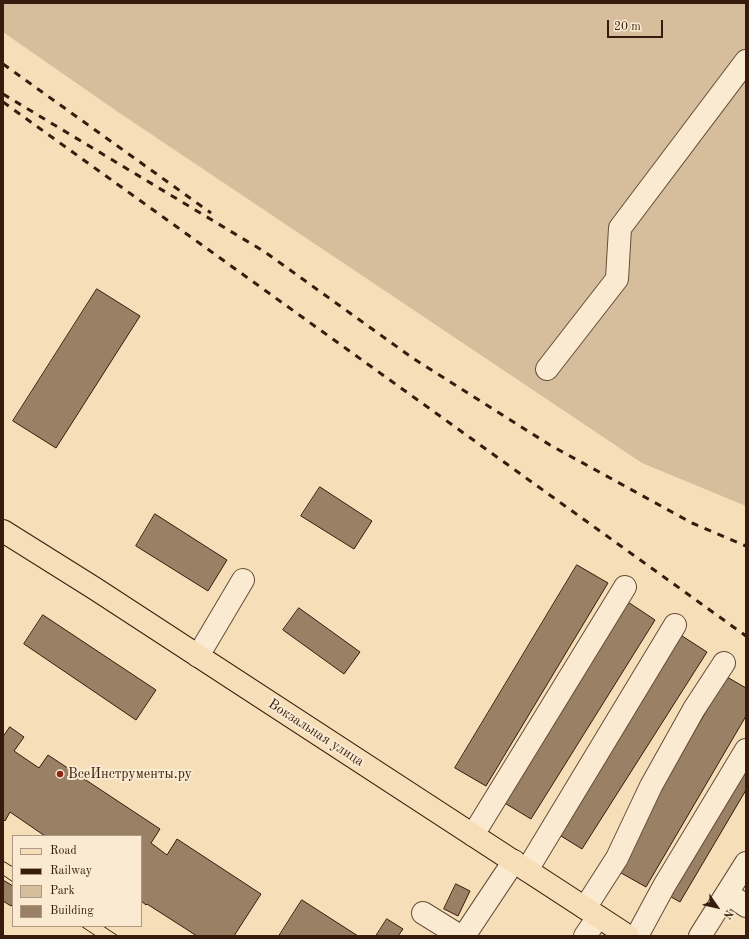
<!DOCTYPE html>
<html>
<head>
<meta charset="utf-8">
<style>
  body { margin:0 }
  #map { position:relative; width:749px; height:939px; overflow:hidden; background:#f6deb8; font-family:"Old Standard TT",serif }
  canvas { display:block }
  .frame { position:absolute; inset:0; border:4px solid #371b0c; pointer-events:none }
  .legend { position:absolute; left:12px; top:835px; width:130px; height:92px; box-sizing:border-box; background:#f9ead1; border:1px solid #ab9782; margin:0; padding:5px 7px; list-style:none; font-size:12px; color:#371b0c }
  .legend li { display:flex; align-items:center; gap:8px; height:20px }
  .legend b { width:20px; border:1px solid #ab9782 }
  .north { position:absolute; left:697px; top:887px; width:40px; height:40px; -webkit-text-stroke:3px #f9ead1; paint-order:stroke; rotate:124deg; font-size:11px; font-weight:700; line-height:16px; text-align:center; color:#371b0c }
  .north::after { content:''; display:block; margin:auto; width:14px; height:18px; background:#371b0c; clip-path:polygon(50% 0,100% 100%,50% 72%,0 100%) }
  .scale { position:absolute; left:607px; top:20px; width:56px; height:18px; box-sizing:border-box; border:2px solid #371b0c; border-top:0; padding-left:5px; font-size:12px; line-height:14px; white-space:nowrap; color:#371b0c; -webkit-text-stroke:3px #f9ead1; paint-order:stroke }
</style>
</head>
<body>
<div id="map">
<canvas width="749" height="939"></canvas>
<div class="frame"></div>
<ul class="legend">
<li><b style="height:5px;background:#f6deb8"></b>Road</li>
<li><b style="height:5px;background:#371b0c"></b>Railway</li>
<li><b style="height:11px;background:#d6bd9b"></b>Park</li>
<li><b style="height:11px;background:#9a8065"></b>Building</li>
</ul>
<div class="north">N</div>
<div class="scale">20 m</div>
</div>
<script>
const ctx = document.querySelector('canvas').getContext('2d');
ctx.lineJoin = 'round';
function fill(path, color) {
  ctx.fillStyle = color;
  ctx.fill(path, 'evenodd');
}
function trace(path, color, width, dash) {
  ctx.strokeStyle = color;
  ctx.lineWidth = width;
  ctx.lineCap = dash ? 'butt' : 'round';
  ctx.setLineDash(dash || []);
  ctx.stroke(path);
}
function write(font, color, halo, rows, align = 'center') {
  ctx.font = font + ' "Old Standard TT",serif';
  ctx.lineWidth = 4;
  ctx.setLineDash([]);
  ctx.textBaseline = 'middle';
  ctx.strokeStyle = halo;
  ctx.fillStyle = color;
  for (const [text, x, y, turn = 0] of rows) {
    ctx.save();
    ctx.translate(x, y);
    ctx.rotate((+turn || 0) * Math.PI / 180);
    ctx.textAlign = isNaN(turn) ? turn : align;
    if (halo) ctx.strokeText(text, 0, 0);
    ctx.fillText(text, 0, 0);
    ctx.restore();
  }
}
fill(new Path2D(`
  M 3,3 L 746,3 L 746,506 L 642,463 L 118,112 L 3,32 Z`), '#d6bd9b');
const building = new Path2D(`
  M 97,289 L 140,316 L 56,448 L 13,421 Z
  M 320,487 L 372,521 L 354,549 L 301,516 Z
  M 155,514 L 227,560 L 208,591 L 136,546 Z
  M 577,565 L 608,583 L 486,786 L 455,768 Z
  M 628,602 L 655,620 L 531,819 L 503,802 Z
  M 299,608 L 360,652 L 344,674 L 283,630 Z
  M 43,615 L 156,690 L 136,720 L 24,644 Z
  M 679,634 L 707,652 L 582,849 L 553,831 Z
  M 727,677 L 746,688 L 746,716 L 646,887 L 614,869 Z
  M 10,727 L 24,737 L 14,751 L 39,768 L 48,755 L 160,829 L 151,843 L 167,855 L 177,839 L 261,894 L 234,936 L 197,936 L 147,904 L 146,905 L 141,901 L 141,836 L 45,836 L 10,812 L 5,821 L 3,819 L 3,737 Z
  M 746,757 L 746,790 L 680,902 L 666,894 Z
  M 3,880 L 13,886 L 13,904 L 11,906 L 3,901 Z
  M 456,884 L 470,891 L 458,916 L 444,909 Z
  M 302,900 L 358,936 L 279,936 Z
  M 387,919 L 403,929 L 398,936 L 376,936 Z`);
fill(building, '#9a8065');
trace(building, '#371b0c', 1);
const minor = new Path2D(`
  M 547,369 L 617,279 L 620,228 L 746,61
  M 198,656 L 243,580
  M 473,835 L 625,587
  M 527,870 L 675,625
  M 727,893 L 746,906
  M 585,908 L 617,858 L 651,786 L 694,709 L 724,663
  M 423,913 L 460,936
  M 464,936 L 514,861
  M 585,936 L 598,917
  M 637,936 L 664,886 L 746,750
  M 700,936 L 746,863`);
const major = new Path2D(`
  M 3,531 L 94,588 L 628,936`);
trace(minor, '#674c37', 24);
trace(major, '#371b0c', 24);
trace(minor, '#f9ead1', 22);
trace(major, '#f6deb8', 22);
trace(new Path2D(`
  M 3,861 L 13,867
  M 3,875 L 13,882
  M 81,926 L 96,936
  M 103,926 L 118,936`), '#371b0c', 1);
trace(new Path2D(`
  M 3,64 L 211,213
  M 3,94 L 265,252 L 414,359 L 550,445 L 692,523 L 746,546
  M 3,102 L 746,636`), '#371b0c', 3, [7, 7]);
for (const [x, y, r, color] of [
  [60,774,4,"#8f2418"]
]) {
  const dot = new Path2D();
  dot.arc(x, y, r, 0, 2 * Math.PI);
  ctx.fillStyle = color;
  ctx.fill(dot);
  trace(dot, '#f9ead1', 1.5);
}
write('14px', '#371b0c', '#f9ead1', [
  ["Вокзальная улица",316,733,33]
]);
write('14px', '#371b0c', '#f9ead1', [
  ["ВсеИнструменты.ру",68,774]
], 'left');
</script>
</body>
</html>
